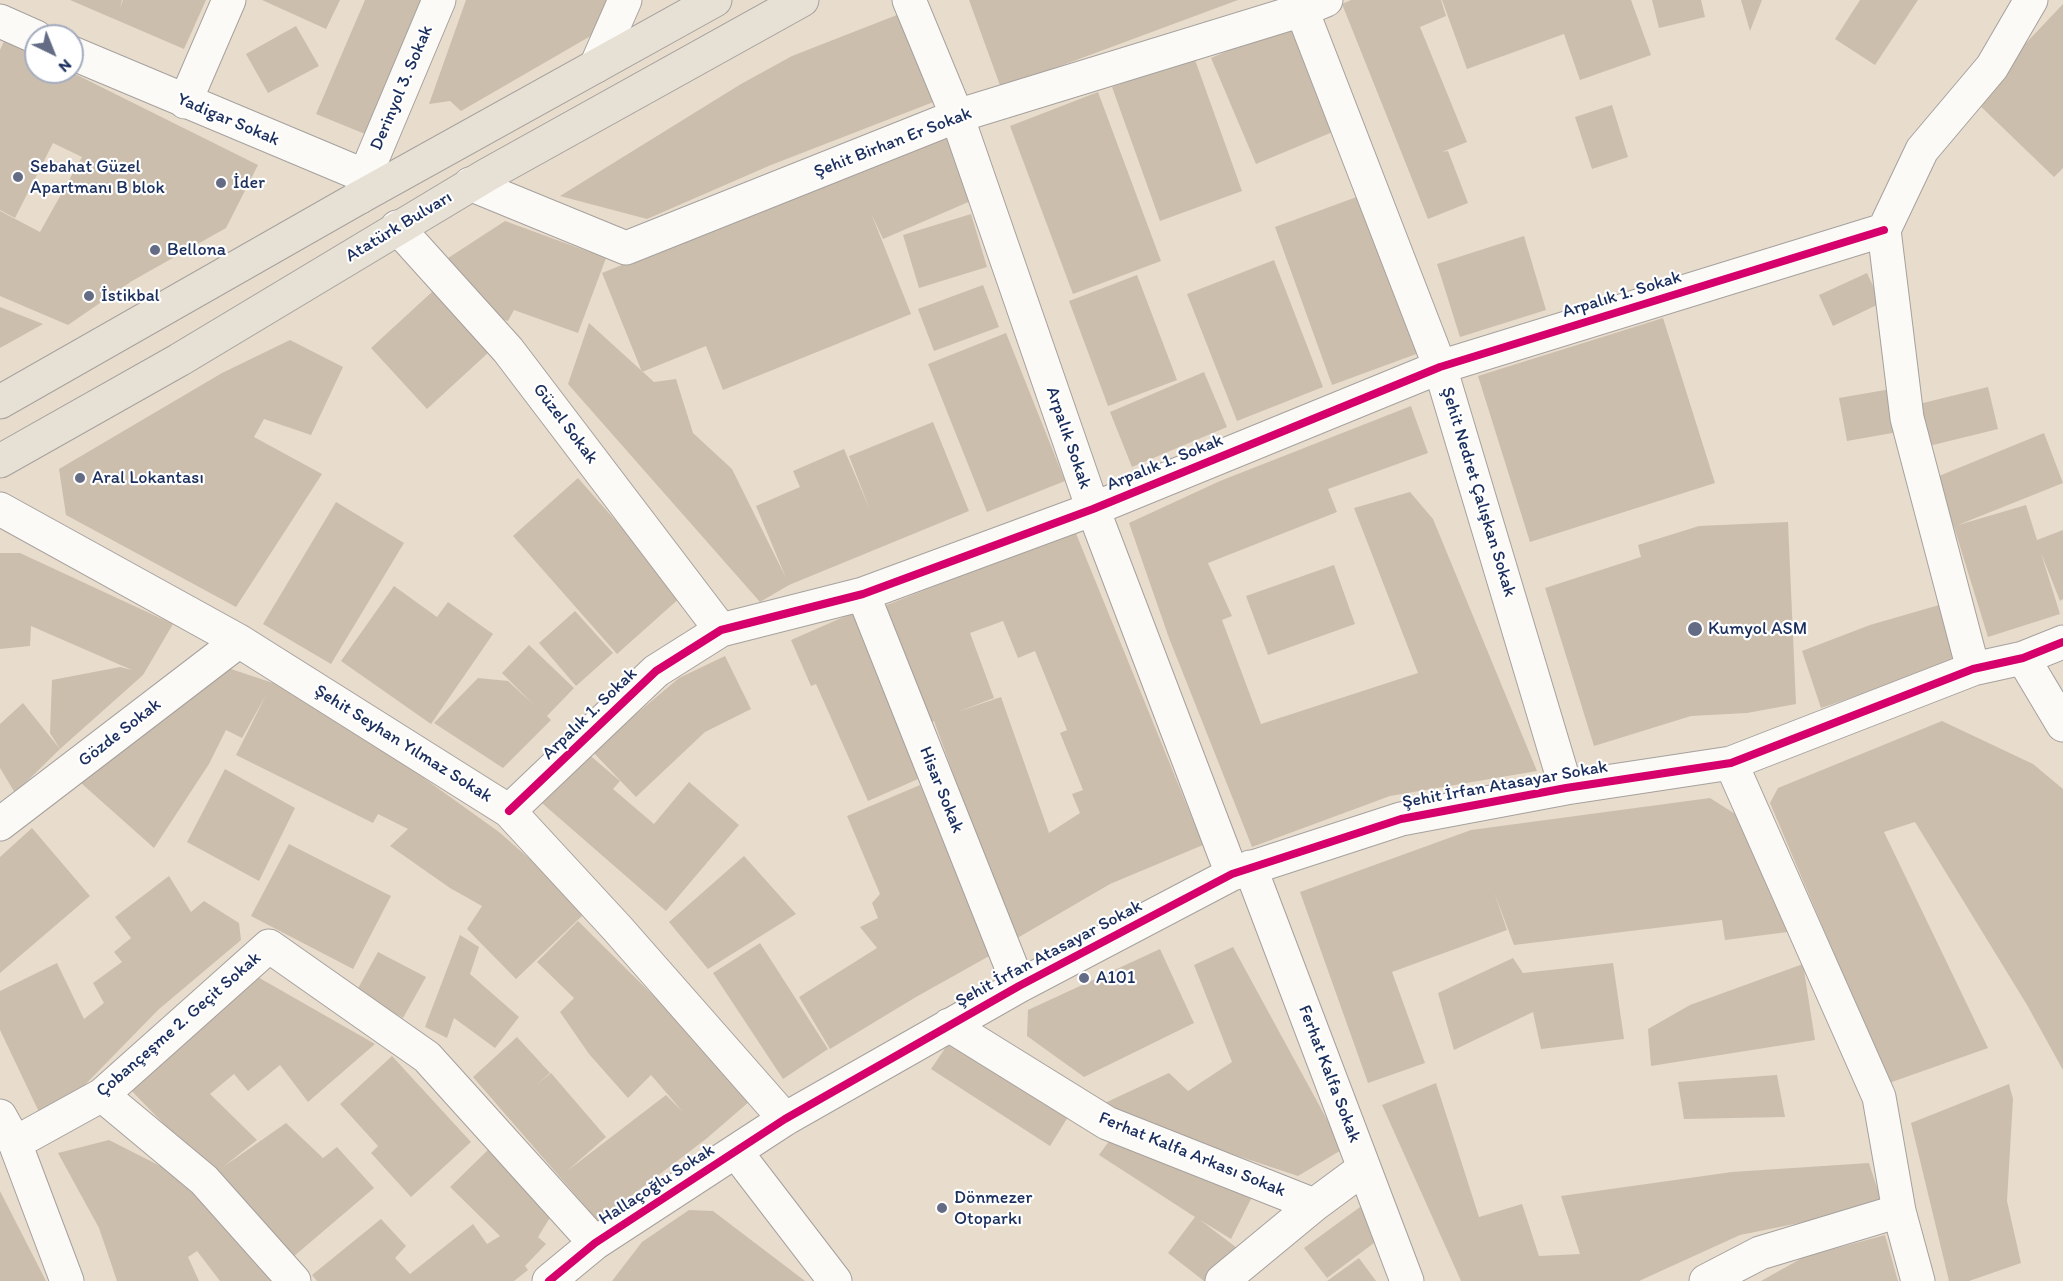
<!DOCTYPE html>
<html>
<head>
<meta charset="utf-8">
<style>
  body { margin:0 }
  #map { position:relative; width:2063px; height:1281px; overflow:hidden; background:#e8dccc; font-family:Itim,sans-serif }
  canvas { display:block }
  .north { position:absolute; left:24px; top:24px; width:60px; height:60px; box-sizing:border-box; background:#fff; border:2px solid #a4acbf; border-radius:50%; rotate:137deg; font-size:16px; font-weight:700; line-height:24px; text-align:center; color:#1b2f5e }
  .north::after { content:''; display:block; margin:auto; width:21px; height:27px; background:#636c84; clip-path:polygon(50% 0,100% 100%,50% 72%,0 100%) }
</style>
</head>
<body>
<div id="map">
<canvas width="2063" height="1281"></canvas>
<div class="north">N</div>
</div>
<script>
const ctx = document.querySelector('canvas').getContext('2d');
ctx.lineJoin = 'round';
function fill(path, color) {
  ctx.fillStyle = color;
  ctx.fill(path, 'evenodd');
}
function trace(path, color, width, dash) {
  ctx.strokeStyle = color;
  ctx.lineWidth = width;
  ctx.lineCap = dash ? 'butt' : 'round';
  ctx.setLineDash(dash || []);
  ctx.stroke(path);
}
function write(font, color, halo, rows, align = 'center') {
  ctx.font = font + ' Itim,sans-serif';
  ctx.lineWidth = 4.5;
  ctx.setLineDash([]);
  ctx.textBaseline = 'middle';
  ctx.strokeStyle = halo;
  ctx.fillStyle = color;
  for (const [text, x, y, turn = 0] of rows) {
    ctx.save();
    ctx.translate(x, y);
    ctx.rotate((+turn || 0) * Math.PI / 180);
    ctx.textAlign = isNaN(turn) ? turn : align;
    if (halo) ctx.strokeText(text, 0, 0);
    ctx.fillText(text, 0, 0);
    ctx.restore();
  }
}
fill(new Path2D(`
  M 70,0 L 122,0 L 120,8 L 123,0 L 206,0 L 184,49 Z
  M 262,0 L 340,0 L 326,29 Z
  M 365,0 L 423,0 L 365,134 L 316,114 Z
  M 466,0 L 613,0 L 601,30 L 461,111 L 450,101 L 429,104 Z
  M 969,0 L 1238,0 L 1001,88 Z
  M 1351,0 L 1441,0 L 1446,16 L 1420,27 L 1467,142 L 1442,152 L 1448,151 L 1468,203 L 1428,219 L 1342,4 Z
  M 1442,0 L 1631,0 L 1651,55 L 1580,80 L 1564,34 L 1467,69 Z
  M 1652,0 L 1701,0 L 1705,17 L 1659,28 Z
  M 1741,0 L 1762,0 L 1750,31 Z
  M 1860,0 L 1918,0 L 1875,65 L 1835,39 Z
  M 2063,4 L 2063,168 L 2054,177 L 1973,99 Z
  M 902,13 L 936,101 L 771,165 L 647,219 L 560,196 L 741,84 L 792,56 Z
  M 1290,24 L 1335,131 L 1256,164 L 1211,58 Z
  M 296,26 L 319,66 L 268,93 L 246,54 Z
  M 5,39 L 36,55 L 36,72 L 71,72 L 258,165 L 226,228 L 132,281 L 68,325 L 0,296 L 0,211 L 40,232 L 82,157 L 53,143 L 15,218 L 0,210 L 0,50 Z
  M 1194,57 L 1242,191 L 1160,221 L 1112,87 Z
  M 1098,92 L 1161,261 L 1073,294 L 1010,126 Z
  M 1612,105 L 1628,157 L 1592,169 L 1575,117 Z
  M 945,132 L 973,200 L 883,239 L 871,213 L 911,314 L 723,390 L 706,346 L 642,372 L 602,273 L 854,171 Z
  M 1362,195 L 1419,353 L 1332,385 L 1275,227 Z
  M 971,214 L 987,267 L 919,288 L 903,235 Z
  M 505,221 L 606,258 L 578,333 L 514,310 L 508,321 L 490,316 L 445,260 Z
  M 1524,236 L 1546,310 L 1460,337 L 1437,264 Z
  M 1274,260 L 1323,387 L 1237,421 L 1187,294 Z
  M 1867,273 L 1881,303 L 1833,326 L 1819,295 Z
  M 1137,275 L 1177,380 L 1108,406 L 1069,301 Z
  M 983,285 L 999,327 L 934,351 L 918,309 Z
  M 433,291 L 489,352 L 427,409 L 371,348 Z
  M 0,307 L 43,324 L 0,348 Z
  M 1663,318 L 1715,483 L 1530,542 L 1478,376 Z
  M 589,323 L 654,382 L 676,379 L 693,433 L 732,469 L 786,578 L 756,506 L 800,487 L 793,471 L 844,449 L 870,510 L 849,456 L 933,422 L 969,511 L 789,585 L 760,602 L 568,384 Z
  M 1006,333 L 1065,481 L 987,512 L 928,364 Z
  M 290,340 L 343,367 L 311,435 L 264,419 L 254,437 L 322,474 L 236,607 L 66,515 L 59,469 L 222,373 Z
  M 1204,372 L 1227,427 L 1132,467 L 1110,412 Z
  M 1988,387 L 1998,429 L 1929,446 L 1919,404 Z
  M 1891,389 L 1898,432 L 1847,441 L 1839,398 Z
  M 1411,406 L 1428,453 L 1328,489 L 1337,512 L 1208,563 L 1232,616 L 1222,620 L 1261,724 L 1418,673 L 1354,508 L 1410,492 L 1433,519 L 1537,771 L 1390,796 L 1252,847 L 1169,638 L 1129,523 L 1220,481 Z
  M 2044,433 L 2063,483 L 1958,525 L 2026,505 L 2037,540 L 2063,530 L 2063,599 L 2060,601 L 2041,553 L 2060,614 L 1988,637 L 1954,527 L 1934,478 Z
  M 578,478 L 682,596 L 617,654 L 513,536 Z
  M 336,502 L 404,543 L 331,664 L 263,624 Z
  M 1788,522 L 1796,704 L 1747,713 L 1691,716 L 1594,746 L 1545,588 L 1641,557 L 1638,545 L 1699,526 Z
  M 1075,531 L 1203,845 L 1110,884 L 1014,940 L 934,721 L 923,725 L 879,608 ZM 1003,621 L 1018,658 L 1035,651 L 1067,730 L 1060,733 L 1083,790 L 1072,794 L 1080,813 L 1049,833 L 1001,697 L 957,712 L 994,698 L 970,633 Z
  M 0,553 L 20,553 L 173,624 L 143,675 L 60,749 L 15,793 L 0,768 L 0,724 L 23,703 L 60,749 L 50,733 L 52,680 L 120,667 L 132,670 L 31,626 L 30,646 L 0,649 Z
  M 1334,565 L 1355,624 L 1268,655 L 1246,596 Z
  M 394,586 L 437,617 L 448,602 L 493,634 L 431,724 L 341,661 Z
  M 1953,601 L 1965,659 L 1821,708 L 1802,651 L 1870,625 Z
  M 575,611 L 613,653 L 576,686 L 539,643 Z
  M 855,612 L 927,775 L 868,801 L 816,684 L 811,686 L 791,640 Z
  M 529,645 L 574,688 L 547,716 L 551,720 L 503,768 L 434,723 L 478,678 L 508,681 L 533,704 L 502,673 Z
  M 725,656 L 751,709 L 705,732 L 636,797 L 592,751 L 679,678 Z
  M 216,664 L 273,683 L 407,766 L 499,832 L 532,861 L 583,915 L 516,979 L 467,929 L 482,906 L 450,888 L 390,846 L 408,829 L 378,814 L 373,823 L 236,755 L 266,695 L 242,738 L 226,730 L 209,764 L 154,848 L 81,783 L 148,721 Z
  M 1942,721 L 2033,764 L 2063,789 L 2063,1070 L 2027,1005 L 1915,822 L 1884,832 L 1988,1048 L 1889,1083 L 1770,803 L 1778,788 Z
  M 579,746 L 620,781 L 613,789 L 654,824 L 689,782 L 739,825 L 666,911 L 535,797 Z
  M 225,769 L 295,808 L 259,881 L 187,842 Z
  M 920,785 L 991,955 L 916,997 L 830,1049 L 799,997 L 877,948 L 860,927 L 878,918 L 872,903 L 880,894 L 847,816 Z
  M 1710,798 L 1743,819 L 1788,932 L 1725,940 L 1722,920 L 1514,945 L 1494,892 L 1507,930 L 1392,972 L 1425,1063 L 1368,1083 L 1300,892 L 1471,830 Z
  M 32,828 L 90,896 L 0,973 L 0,857 Z
  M 289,844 L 391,896 L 353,969 L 251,916 Z
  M 744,856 L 796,914 L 708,969 L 669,922 Z
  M 169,876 L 191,912 L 204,901 L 239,923 L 241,940 L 158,1010 L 79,1091 L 39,1112 L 0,1030 L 0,991 L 57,963 L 84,1019 L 104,1003 L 93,983 L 122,962 L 114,952 L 131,938 L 115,917 Z
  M 578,921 L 692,1034 L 750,1101 L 706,1139 L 598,1221 L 473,1077 L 517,1037 L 550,1073 L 536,1085 L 551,1073 L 606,1137 L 567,1171 L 666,1095 L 683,1112 L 651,1075 L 628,1098 L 589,1054 L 560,1012 L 574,998 L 537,962 Z
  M 460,935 L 479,947 L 470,974 L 519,1017 L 495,1048 L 454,1018 L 447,1038 L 425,1027 Z
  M 760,943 L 828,1049 L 783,1079 L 713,973 Z
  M 1233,947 L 1343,1149 L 1298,1176 L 1094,1108 L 1169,1073 L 1188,1091 L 1232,1062 L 1194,965 Z
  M 1160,949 L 1194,1023 L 1084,1077 L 1027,1036 L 1028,1010 Z
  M 378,952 L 426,977 L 403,1018 L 356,992 Z
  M 1513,958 L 1523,973 L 1613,963 L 1624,1039 L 1541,1049 L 1533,1012 L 1454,1050 L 1438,993 Z
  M 1803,964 L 1815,1040 L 1651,1066 L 1648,1029 L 1690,1005 Z
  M 256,976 L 375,1044 L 308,1102 L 280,1065 L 248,1091 L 234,1074 L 210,1094 L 257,1140 L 223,1167 L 286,1123 L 323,1158 L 337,1147 L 374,1188 L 293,1257 L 126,1085 Z
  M 950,1041 L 1068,1117 L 1050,1146 L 931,1069 Z
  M 392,1056 L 471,1142 L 411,1197 L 371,1153 L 378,1146 L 340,1104 Z
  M 1777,1075 L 1785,1117 L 1684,1119 L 1678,1082 Z
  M 1436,1083 L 1479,1217 L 1522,1204 L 1539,1256 L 1580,1254 L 1561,1196 L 1732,1172 L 1869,1163 L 1883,1206 L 1740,1235 L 1639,1281 L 1461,1281 L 1382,1105 Z
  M 2009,1084 L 2013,1099 L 2007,1201 L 2021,1263 L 1969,1281 L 1949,1281 L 1911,1123 Z
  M 1112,1137 L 1254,1193 L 1231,1239 L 1200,1220 L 1241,1251 L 1214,1281 L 1204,1281 L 1168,1253 L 1195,1217 L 1099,1155 Z
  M 109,1140 L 176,1174 L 192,1186 L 273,1281 L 220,1281 L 197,1251 L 188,1257 L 199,1281 L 117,1281 L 99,1228 L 58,1153 Z
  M 490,1148 L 554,1211 L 538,1237 L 546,1244 L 525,1266 L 528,1270 L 514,1281 L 317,1281 L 312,1275 L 381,1219 L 406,1246 L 395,1258 L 410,1274 L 473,1224 L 487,1244 L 500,1236 L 450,1187 Z
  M 0,1191 L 46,1281 L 0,1281 Z
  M 1360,1207 L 1382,1237 L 1327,1278 L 1304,1248 Z
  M 689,1210 L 713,1211 L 805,1281 L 612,1281 L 642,1242 Z
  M 1885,1235 L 1898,1281 L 1761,1281 L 1804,1257 Z
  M 1359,1258 L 1376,1281 L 1327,1281 Z`), '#ccbead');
const minor = new Path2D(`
  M 909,0 L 957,116 L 1093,509 L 1232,874
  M 1298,0 L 1440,367 L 1566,788
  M 0,21 L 36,37
  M 72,53 L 365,176 L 360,197
  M 596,66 L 625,0
  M 185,102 L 229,0
  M 365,176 L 439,0
  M 470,184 L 626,248 L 957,116 L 1302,10 L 1326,0
  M 397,227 L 508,350 L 721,630
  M 0,509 L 239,641 L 509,811 L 617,928 L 785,1119
  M 863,594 L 1019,986
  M 2023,658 L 2063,725
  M 1973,669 L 1907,418 L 1884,230 L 1922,150 L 1992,67 L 2031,0
  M 1731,763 L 1879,1097 L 1899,1211 L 1918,1281
  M 509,811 L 656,671 L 721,630 L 863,594 L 1093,509 L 1440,367 L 1884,230
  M 0,824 L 239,641
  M 1250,867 L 1407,1281
  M 949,1025 L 1107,1123 L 1314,1205
  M 102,1095 L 204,1180 L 294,1281
  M 15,1143 L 102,1095 L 269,946 L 427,1057 L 595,1243
  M 736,1152 L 835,1281
  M 549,1281 L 595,1243 L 785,1119 L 1019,986 L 1232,874 L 1401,819 L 1566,788 L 1731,763 L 1973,669 L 2023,658 L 2063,642
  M 1222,1281 L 1314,1205 L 1364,1168
  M 1706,1281 L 1760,1253 L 1899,1211`);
const tertiary = new Path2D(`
  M 0,1116 L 15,1143 L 67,1281`);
const primary = new Path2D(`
  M 0,402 L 360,197 L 715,0
  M 0,461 L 179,360 L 487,175 L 802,0`);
trace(minor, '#a5a19e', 35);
trace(tertiary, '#a5a19e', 35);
trace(primary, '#a5a19e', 35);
trace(minor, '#fcfaf7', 33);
trace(tertiary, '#fcfaf7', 33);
trace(primary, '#e7e0d4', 33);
trace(new Path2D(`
  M 509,811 L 656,671 L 721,630 L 863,594 L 1093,509 L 1440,367 L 1884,230
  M 549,1281 L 595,1243 L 785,1119 L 1019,986 L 1232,874 L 1401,819 L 1566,788 L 1731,763 L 1973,669 L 2023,658 L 2063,642`), '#d6006c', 8);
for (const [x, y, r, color] of [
  [18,177,6,"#636c84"],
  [221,183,6,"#636c84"],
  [155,250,6,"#636c84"],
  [89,296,6,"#636c84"],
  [80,478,6,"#636c84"],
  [1695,629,8,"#636c84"],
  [1084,978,6,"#636c84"],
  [942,1208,6,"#636c84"]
]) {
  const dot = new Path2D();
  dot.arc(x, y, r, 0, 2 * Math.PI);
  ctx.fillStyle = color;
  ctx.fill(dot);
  trace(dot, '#fff', 2);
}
write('18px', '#1b2f5e', '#fff', [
  ["Derinyol 3. Sokak",402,88,-67],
  ["Yadigar Sokak",228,120,23],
  ["Şehit Birhan Er Sokak",893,143,-21],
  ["Atatürk Bulvarı",399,227,-31],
  ["Arpalık 1. Sokak",1622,295,-17],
  ["Güzel Sokak",565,424,53],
  ["Arpalık Sokak",1068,438,71],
  ["Arpalık 1. Sokak",1165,463,-22],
  ["Şehit Nedret Çalışkan Sokak",1478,492,73],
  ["Arpalık 1. Sokak",590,714,-44],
  ["Gözde Sokak",120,733,-38],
  ["Şehit Seyhan Yılmaz Sokak",403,744,32],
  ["Şehit İrfan Atasayar Sokak",1505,785,-10],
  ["Hisar Sokak",941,790,68],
  ["Şehit İrfan Atasayar Sokak",1049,954,-28],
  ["Çobançeşme 2. Geçit Sokak",179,1025,-41],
  ["Ferhat Kalfa Sokak",1329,1074,69],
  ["Ferhat Kalfa Arkası Sokak",1192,1155,22],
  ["Hallaçoğlu Sokak",657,1185,-33]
]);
write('18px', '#1b2f5e', '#fff', [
  ["Sebahat Güzel",30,167],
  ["Apartmanı B blok",30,188],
  ["İder",233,183],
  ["Bellona",167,250],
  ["İstikbal",101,296],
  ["Aral Lokantası",92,478],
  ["Kumyol ASM",1708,629],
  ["A101",1096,978],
  ["Dönmezer",954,1198],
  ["Otoparkı",954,1219]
], 'left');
</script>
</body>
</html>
